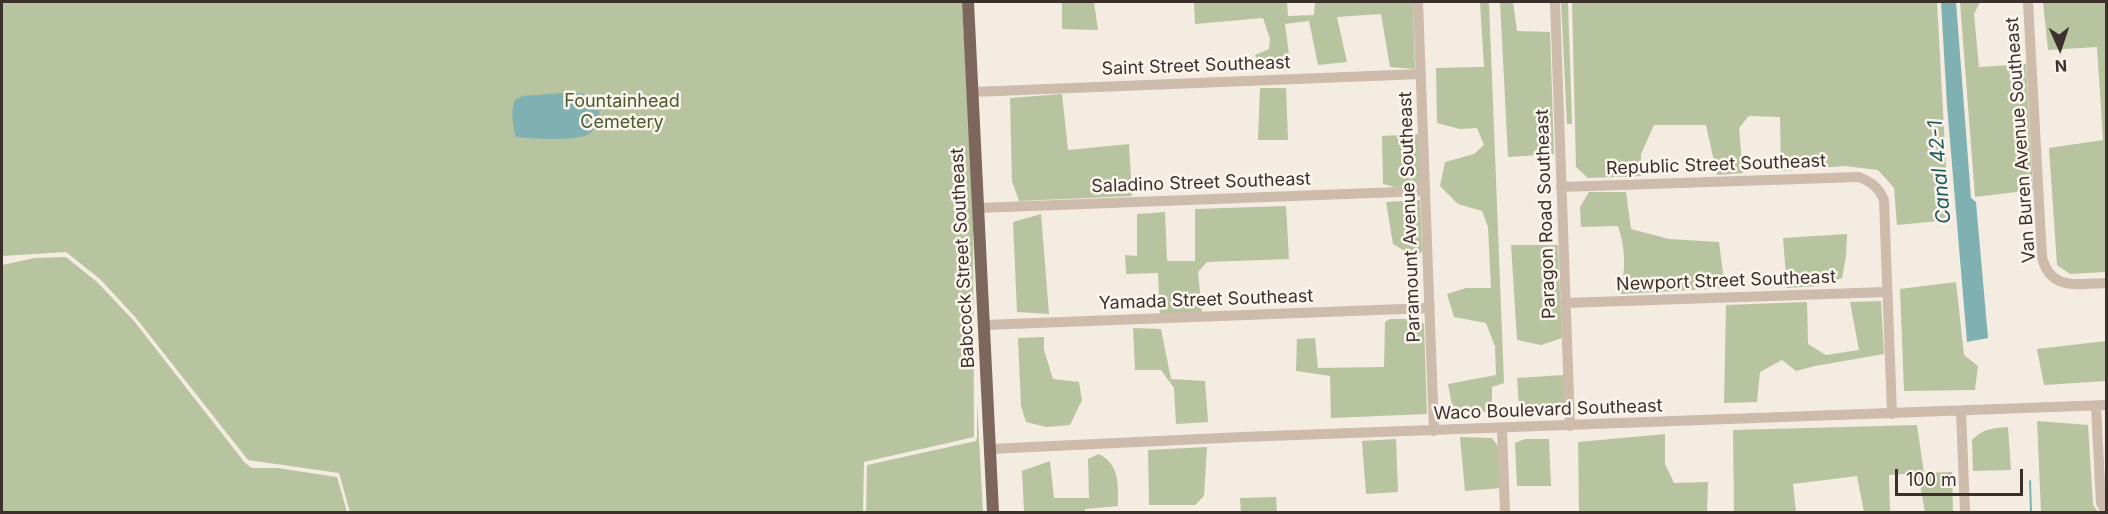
<!DOCTYPE html>
<html>
<head>
<meta charset="utf-8">
<style>
  body { margin:0 }
  #map { position:relative; width:2108px; height:514px; overflow:hidden; background:#f4ebe1; font-family:Inter,sans-serif }
  canvas { display:block }
  .frame { position:absolute; inset:0; border:3px solid #3b302b; pointer-events:none }
  .north { position:absolute; left:2030px; top:18px; width:60px; height:60px; -webkit-text-stroke:4px #fbf5ee; paint-order:stroke; rotate:177deg; font-size:16px; font-weight:700; line-height:24px; text-align:center; color:#3b302b }
  .north::after { content:''; display:block; margin:auto; width:21px; height:27px; background:#3b302b; clip-path:polygon(50% 0,100% 100%,50% 72%,0 100%) }
  .scale { position:absolute; left:1895px; top:469px; width:128px; height:27px; box-sizing:border-box; border:3px solid #3b302b; border-top:0; padding-left:8px; font-size:18px; line-height:21px; white-space:nowrap; color:#3b302b; -webkit-text-stroke:4px #fbf5ee; paint-order:stroke }
</style>
</head>
<body>
<div id="map">
<canvas width="2108" height="514"></canvas>
<div class="frame"></div>
<div class="north">N</div>
<div class="scale">100 m</div>
</div>
<script>
const ctx = document.querySelector('canvas').getContext('2d');
ctx.lineJoin = 'round';
function fill(path, color) {
  ctx.fillStyle = color;
  ctx.fill(path, 'evenodd');
}
function trace(path, color, width, dash) {
  ctx.strokeStyle = color;
  ctx.lineWidth = width;
  ctx.lineCap = dash ? 'butt' : 'round';
  ctx.setLineDash(dash || []);
  ctx.stroke(path);
}
function write(font, color, halo, rows, align = 'center') {
  ctx.font = font + ' Inter,sans-serif';
  ctx.lineWidth = 5;
  ctx.setLineDash([]);
  ctx.textBaseline = 'middle';
  ctx.strokeStyle = halo;
  ctx.fillStyle = color;
  for (const [text, x, y, turn = 0] of rows) {
    ctx.save();
    ctx.translate(x, y);
    ctx.rotate((+turn || 0) * Math.PI / 180);
    ctx.textAlign = isNaN(turn) ? turn : align;
    if (halo) ctx.strokeText(text, 0, 0);
    ctx.fillText(text, 0, 0);
    ctx.restore();
  }
}
fill(new Path2D(`
  M 2,2 L 962,2 L 973,205 L 974,437 L 864,462 L 863,512 L 350,512 L 339,473 L 248,460 L 136,318 L 100,279 L 66,252 L 2,256 Z
  M 1062,2 L 1094,2 L 1098,30 L 1062,29 Z
  M 1194,2 L 1287,2 L 1288,16 L 1314,15 L 1315,2 L 1413,2 L 1415,69 L 1390,67 L 1381,14 L 1337,17 L 1347,62 L 1318,65 L 1309,21 L 1285,24 L 1291,70 L 1261,71 L 1255,55 L 1269,49 L 1270,39 L 1263,18 L 1195,24 Z
  M 1480,2 L 1489,2 L 1504,383 L 1492,387 L 1492,412 L 1453,411 L 1448,384 L 1496,375 L 1495,346 L 1486,323 L 1454,317 L 1447,294 L 1466,288 L 1491,288 L 1488,227 L 1482,211 L 1458,204 L 1440,186 L 1445,162 L 1474,154 L 1484,145 L 1477,128 L 1460,129 L 1437,123 L 1436,68 L 1484,67 Z
  M 1500,2 L 1513,2 L 1517,31 L 1550,32 L 1554,154 L 1508,157 Z
  M 1561,2 L 1568,2 L 1572,124 L 1567,124 Z
  M 1572,2 L 1937,2 L 1949,220 L 1897,225 L 1894,188 L 1878,170 L 1845,166 L 1781,171 L 1780,117 L 1749,116 L 1739,128 L 1743,173 L 1717,175 L 1706,125 L 1654,125 L 1641,154 L 1641,176 L 1588,178 L 1576,167 Z
  M 1960,2 L 1980,2 L 1974,14 L 1979,67 L 2026,64 L 2033,190 L 1975,197 Z
  M 2043,2 L 2106,2 L 2106,272 L 2070,274 L 2057,265 L 2049,148 L 2103,140 L 2097,47 L 2048,50 Z
  M 1260,88 L 1286,88 L 1288,140 L 1258,140 Z
  M 1062,94 L 1068,150 L 1129,144 L 1132,196 L 1019,201 L 1012,181 L 1010,98 Z
  M 1419,134 L 1420,186 L 1395,187 L 1383,184 L 1382,136 Z
  M 1589,192 L 1626,192 L 1631,229 L 1669,239 L 1719,242 L 1725,288 L 1621,294 C 1625,271 1626,248 1618,226 L 1581,227 L 1580,207 Z
  M 1420,200 L 1422,252 L 1413,256 L 1393,244 L 1386,202 Z
  M 1286,206 L 1289,259 L 1207,262 L 1198,272 L 1202,313 L 1160,316 L 1158,273 L 1126,274 L 1125,255 L 1137,256 L 1137,214 L 1165,212 L 1167,261 L 1195,261 L 1195,209 Z
  M 1041,214 L 1049,314 L 1017,312 L 1013,222 Z
  M 1847,234 L 1846,256 L 1842,278 L 1819,286 L 1787,288 L 1783,238 Z
  M 1511,245 L 1558,245 L 1562,338 L 1541,345 L 1517,340 Z
  M 66,257 L 97,282 L 134,321 L 245,463 L 252,468 L 277,468 L 337,477 L 347,512 L 2,512 L 2,265 L 35,258 Z
  M 1956,282 L 1964,355 L 1978,366 L 1975,390 L 1904,391 L 1900,289 Z
  M 1881,301 L 1884,354 L 1815,366 L 1796,371 L 1782,360 L 1760,372 L 1757,402 L 1724,403 L 1726,305 L 1807,302 L 1808,344 L 1826,355 L 1859,350 L 1850,302 Z
  M 1390,319 L 1417,319 L 1424,324 L 1427,414 L 1331,418 L 1330,376 L 1296,371 L 1297,339 L 1315,338 L 1318,368 L 1384,367 L 1385,322 Z
  M 1133,328 L 1161,329 L 1171,379 L 1205,381 L 1208,422 L 1176,424 L 1174,388 L 1161,370 L 1135,370 Z
  M 1044,337 L 1044,350 L 1053,379 L 1079,382 L 1082,400 L 1070,425 L 1046,427 L 1026,422 L 1021,406 L 1018,338 Z
  M 2106,341 L 2106,381 L 2044,385 L 2037,349 Z
  M 1564,375 L 1566,405 L 1519,407 L 1517,378 Z
  M 977,402 L 983,512 L 866,512 L 867,465 L 976,441 L 977,437 Z
  M 2037,421 L 2088,425 L 2093,505 L 2098,512 L 2041,512 Z
  M 1917,425 L 1924,473 L 1952,472 L 1953,512 L 1925,512 L 1918,473 L 1889,475 L 1890,512 L 1864,512 L 1857,476 L 1793,484 L 1796,512 L 1734,512 L 1733,430 Z
  M 2008,427 L 2011,470 L 1973,471 L 1972,440 C 1982,429 1993,428 2008,427 Z
  M 1665,434 L 1665,464 L 1674,483 L 1708,482 L 1707,512 L 1579,512 L 1578,442 Z
  M 1460,437 L 1492,438 L 1500,449 L 1501,488 L 1465,491 Z
  M 1396,439 L 1398,492 L 1366,494 L 1362,441 Z
  M 1525,439 L 1549,439 L 1551,486 L 1517,486 L 1515,443 Z
  M 1207,447 L 1204,496 L 1195,505 L 1149,505 L 1148,450 Z
  M 1099,454 C 1120,465 1118,484 1118,506 L 1085,509 L 1084,512 L 1024,512 L 1022,471 L 1050,461 L 1054,498 L 1089,498 L 1088,459 Z
  M 1276,497 L 1277,512 L 1241,512 L 1240,498 Z`), '#b8c4a0');
fill(new Path2D(`
  M 1941,2 L 1956,2 L 1971,198 L 1976,202 L 1988,338 L 1967,342 L 1947,105 Z
  M 563,93 C 572,93 582,92 590,96 C 605,104 601,128 587,135 C 573,141 532,139 516,137 C 513,126 510,111 515,100 L 523,96 Z`), '#7fb0b2');
trace(new Path2D(`
  M 2030,481 L 2031,512`), '#7fb0b2', 2);
trace(new Path2D(`
  M 1418,2 L 1434,431
  M 1555,2 L 1570,426
  M 2028,2 L 2042,257 C 2050,291 2078,284 2106,283
  M 973,92 L 1421,74
  M 1561,187 L 1859,177 C 1873,183 1878,187 1884,200 L 1892,414
  M 978,208 L 1425,191
  M 1565,303 L 1887,292
  M 984,325 L 1430,308
  M 2096,406 L 2101,503 L 2106,512
  M 1961,411 L 1965,512
  M 1502,429 L 1505,512
  M 990,449 L 1243,437 L 2106,405`), '#cdbbac', 10);
trace(new Path2D(`
  M 968,2 L 993,512`), '#7d675c', 12);
write('18px', '#3b302b', '#fbf5ee', [
  ["Saint Street Southeast",1196,66,-2],
  ["Van Buren Avenue Southeast",2021,140,-94],
  ["Republic Street Southeast",1716,165,-2],
  ["Saladino Street Southeast",1201,183,-2],
  ["Paragon Road Southeast",1546,214,-92],
  ["Paramount Avenue Southeast",1410,217,-92],
  ["Babcock Street Southeast",963,258,-93],
  ["Newport Street Southeast",1726,281,-2],
  ["Yamada Street Southeast",1206,300,-2],
  ["Waco Boulevard Southeast",1548,410,-2]
]);
write('18px', '#4a5a2e', '#fbf5ee', [
  ["Fountainhead",622,102],
  ["Cemetery",622,123]
]);
write('italic 20px', '#1f5a5e', '#fbf5ee', [
  ["Canal 42-1",1940,172,-95]
]);
</script>
</body>
</html>
